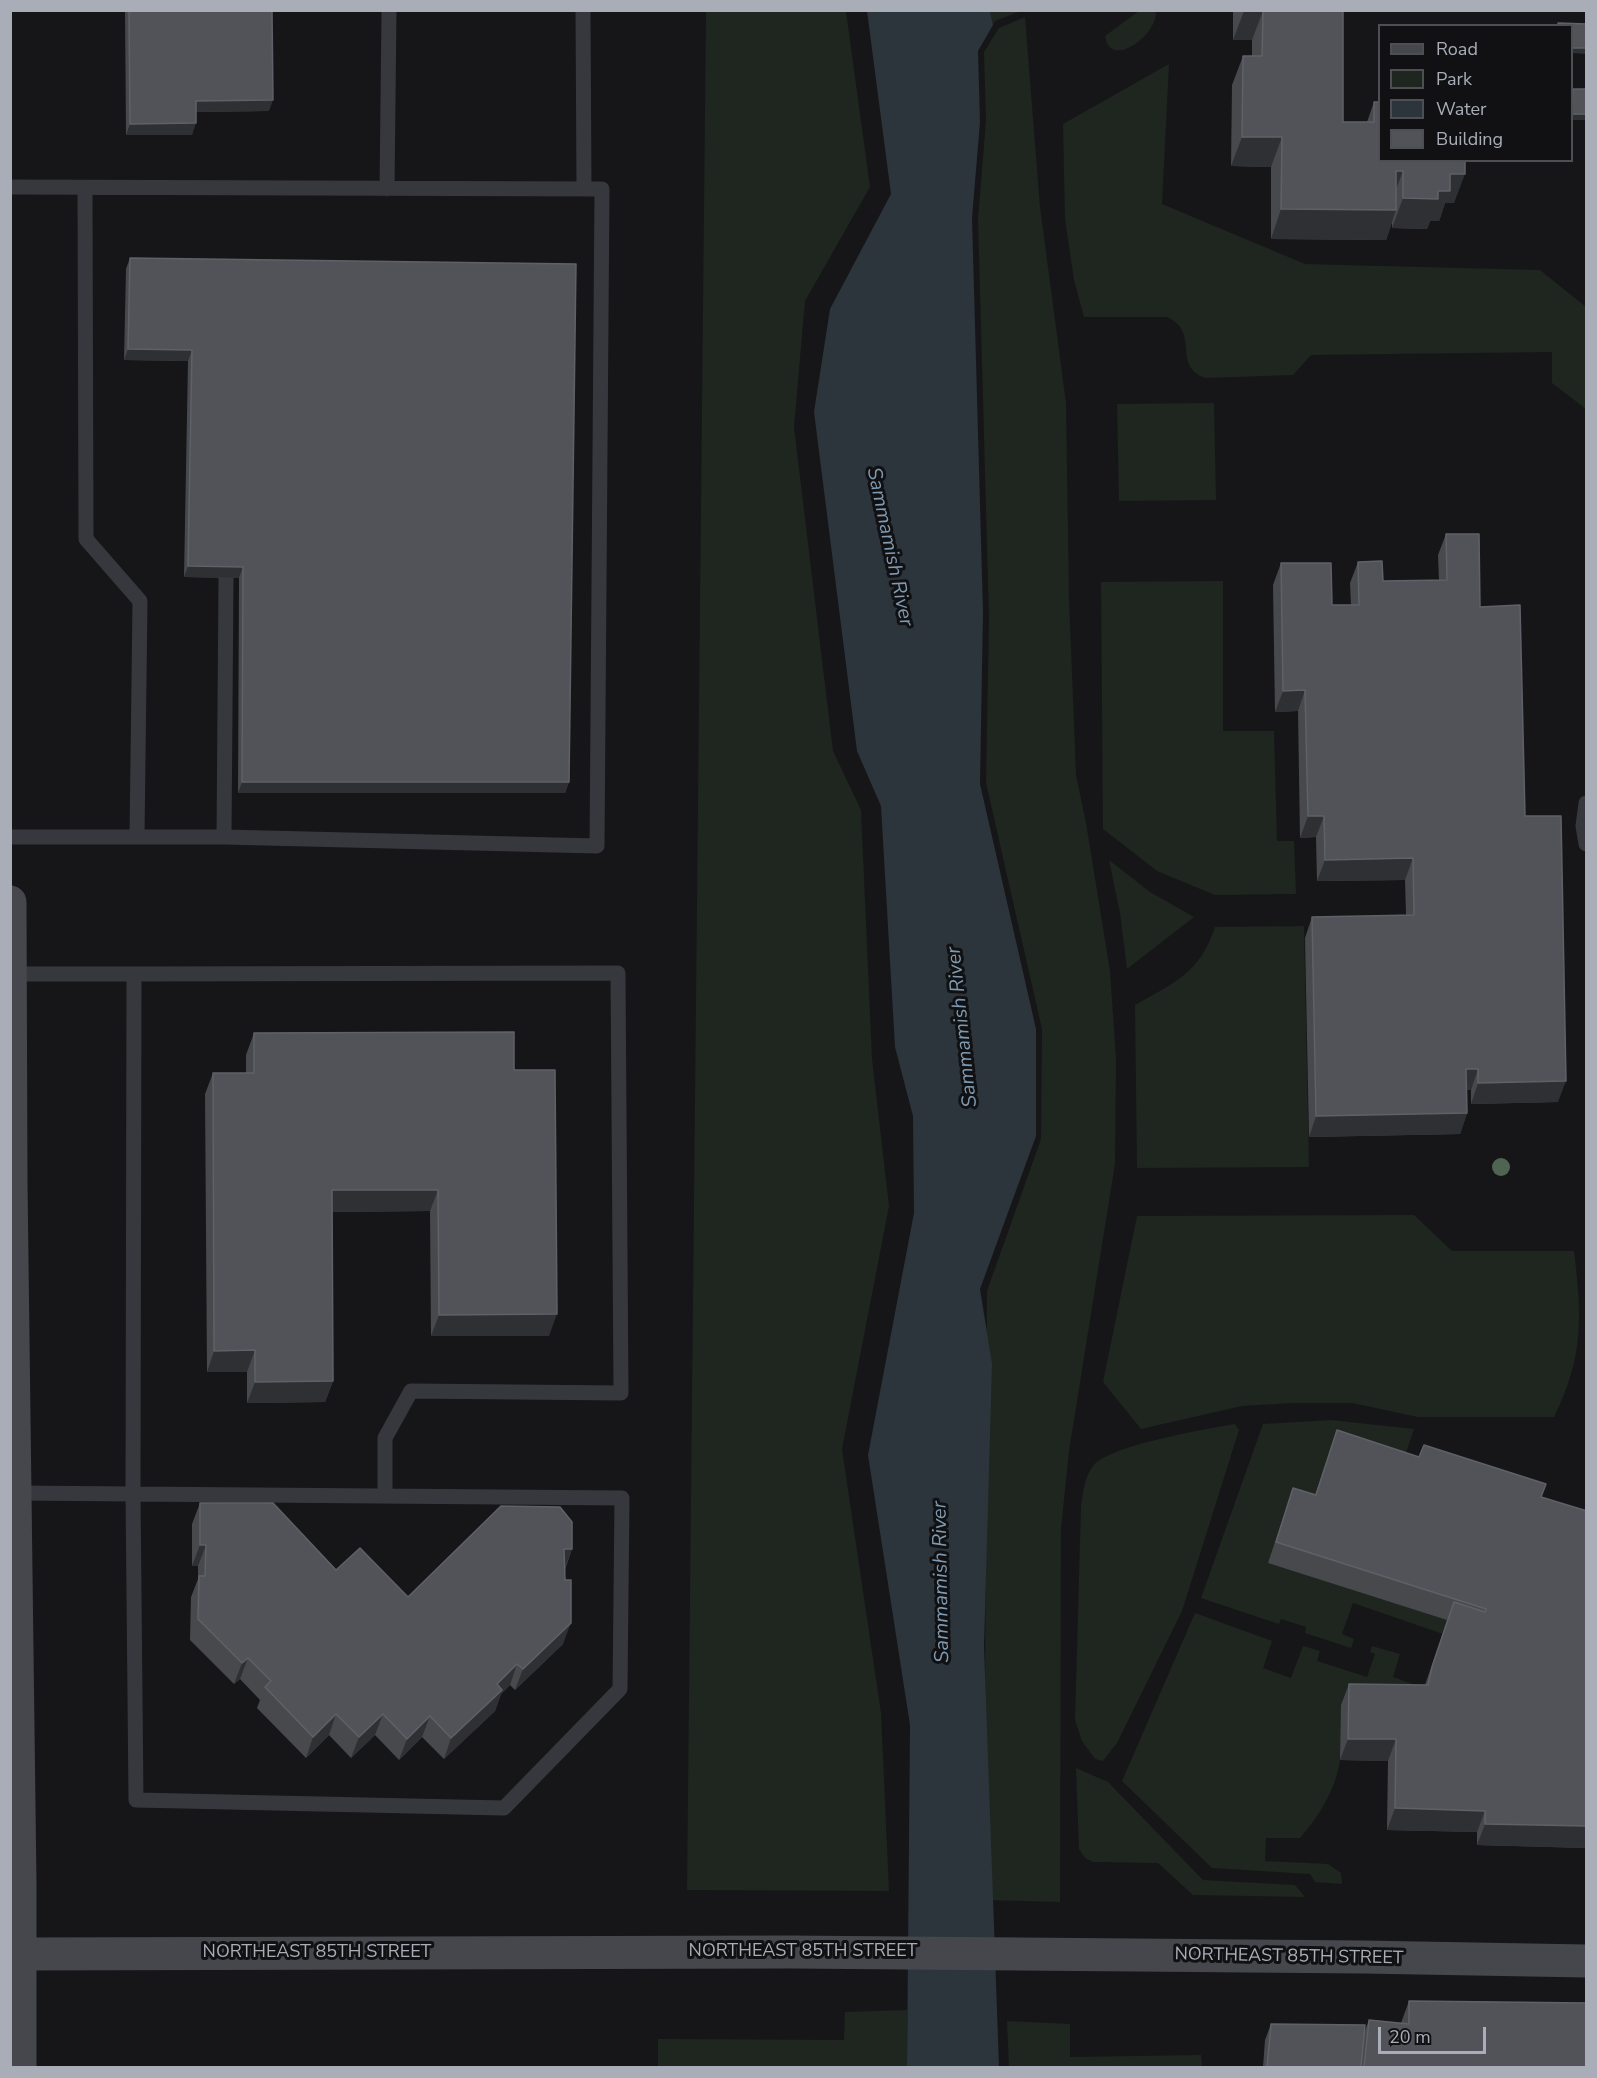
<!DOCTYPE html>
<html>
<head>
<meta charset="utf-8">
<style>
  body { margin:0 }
  #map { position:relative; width:1597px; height:2078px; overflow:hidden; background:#161618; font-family:"Nunito Sans",sans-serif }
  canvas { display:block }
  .frame { position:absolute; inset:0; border:12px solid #a8adb8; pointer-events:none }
  .legend { position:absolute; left:1378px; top:24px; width:195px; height:138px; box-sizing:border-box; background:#111113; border:2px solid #4d4f55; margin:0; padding:8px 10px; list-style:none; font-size:18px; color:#a8adb8 }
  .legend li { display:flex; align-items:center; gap:12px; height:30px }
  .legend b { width:30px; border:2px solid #4d4f55 }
  .scale { position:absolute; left:1378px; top:2027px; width:108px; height:27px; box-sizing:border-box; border:3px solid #a8adb8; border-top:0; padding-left:8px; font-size:18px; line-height:21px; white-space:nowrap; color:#a8adb8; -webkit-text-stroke:4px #111113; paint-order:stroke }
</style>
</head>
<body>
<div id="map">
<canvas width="1597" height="2078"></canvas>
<div class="frame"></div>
<ul class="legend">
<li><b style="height:8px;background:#45474d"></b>Road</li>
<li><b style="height:16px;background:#1e261f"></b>Park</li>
<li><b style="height:16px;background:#2c353c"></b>Water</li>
<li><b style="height:16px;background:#525359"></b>Building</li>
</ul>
<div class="scale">20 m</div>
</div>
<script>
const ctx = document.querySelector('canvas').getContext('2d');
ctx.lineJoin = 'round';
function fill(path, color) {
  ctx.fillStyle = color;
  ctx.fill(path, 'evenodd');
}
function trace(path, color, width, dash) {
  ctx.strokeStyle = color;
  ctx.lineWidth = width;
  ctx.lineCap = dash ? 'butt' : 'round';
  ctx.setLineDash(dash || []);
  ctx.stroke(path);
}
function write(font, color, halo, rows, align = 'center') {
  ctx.font = font + ' "Nunito Sans",sans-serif';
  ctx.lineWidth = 6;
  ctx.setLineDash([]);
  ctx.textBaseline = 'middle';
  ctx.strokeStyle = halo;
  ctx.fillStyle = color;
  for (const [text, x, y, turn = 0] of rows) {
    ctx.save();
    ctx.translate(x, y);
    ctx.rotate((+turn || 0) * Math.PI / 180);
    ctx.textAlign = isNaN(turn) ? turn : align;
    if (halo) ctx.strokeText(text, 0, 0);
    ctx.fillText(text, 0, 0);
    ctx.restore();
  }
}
fill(new Path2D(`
  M 706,11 L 846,11 L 870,187 L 805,301 L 794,427 L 833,751 L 861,810 L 872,1059 L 889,1206 L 842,1449 L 881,1713 L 889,1891 L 687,1890 Z
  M 990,11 L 1021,11 L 995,21 L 993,25 Z
  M 1139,11 L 1153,11 L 1156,13 C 1156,36 1110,70 1105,36 Z
  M 1025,17 L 1040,207 L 1066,403 L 1069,598 L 1076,775 L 1086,823 L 1110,971 L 1116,1059 L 1115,1164 L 1069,1451 L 1061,1529 L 1060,1902 L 984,1900 L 987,1291 L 1041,1139 L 1042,1029 L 986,783 L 989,618 L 978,219 L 986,120 L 984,52 L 999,28 Z
  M 1169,64 L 1162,204 L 1305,264 L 1540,270 L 1586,307 L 1586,409 L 1552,383 L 1552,352 L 1311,355 L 1293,375 L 1206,378 C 1171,367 1201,332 1167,317 L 1084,317 L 1074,280 L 1065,219 L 1063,124 Z
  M 1214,403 L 1216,500 L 1119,501 L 1117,404 Z
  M 1223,581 L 1223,731 L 1274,731 L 1277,841 L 1294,841 L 1296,894 L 1215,895 L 1157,871 L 1103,829 L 1101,582 Z
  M 1109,860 L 1150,892 L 1194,917 L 1127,969 L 1120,913 Z
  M 1304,926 L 1309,1167 L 1137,1168 L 1135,1005 C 1174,983 1200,973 1215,927 Z
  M 1414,1215 L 1452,1251 L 1574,1251 C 1582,1315 1584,1357 1554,1417 L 1418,1417 L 1352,1403 L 1293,1403 L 1242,1406 L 1141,1429 L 1103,1382 L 1137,1216 Z
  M 1331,1420 L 1414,1429 L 1399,1474 L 1478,1630 L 1447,1623 L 1443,1634 L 1353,1603 L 1342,1634 L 1354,1639 L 1351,1648 L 1305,1633 L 1306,1627 L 1281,1619 L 1279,1624 L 1201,1598 L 1263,1424 Z
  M 1235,1424 L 1239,1430 L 1182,1611 L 1117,1743 L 1103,1761 L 1095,1759 L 1082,1741 L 1075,1720 L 1081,1506 C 1083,1494 1084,1477 1093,1466 C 1110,1445 1206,1429 1235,1424 Z
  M 1195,1613 L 1272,1641 L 1263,1668 L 1291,1678 L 1303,1646 L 1320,1651 L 1317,1661 L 1367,1677 L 1375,1654 L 1370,1652 L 1372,1646 L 1400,1654 L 1393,1677 L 1424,1688 L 1342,1705 C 1341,1723 1343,1743 1340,1761 C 1335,1791 1319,1816 1300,1838 L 1266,1838 L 1265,1861 L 1328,1864 L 1341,1873 L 1342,1884 L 1315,1882 L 1310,1874 L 1212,1868 L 1122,1781 Z
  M 1076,1768 L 1108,1782 L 1203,1880 L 1295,1885 L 1305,1897 L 1193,1895 L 1158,1863 L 1093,1862 L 1085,1858 L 1079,1849 Z
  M 907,2010 L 907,2067 L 658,2067 L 658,2039 L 844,2040 L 845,2012 Z
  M 1007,2021 L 1070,2024 L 1070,2057 L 1201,2055 L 1202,2067 L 1009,2067 Z`), '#1e261f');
fill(new Path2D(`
  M 867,11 L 990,11 L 993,25 L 978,51 L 980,122 L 972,218 L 983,612 L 980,784 L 1036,1029 L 1036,1136 L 980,1289 L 992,1364 L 984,1646 L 999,2067 L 907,2067 L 910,1725 L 868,1455 L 914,1213 L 913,1116 L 895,1047 L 881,806 L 857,751 L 814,412 L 830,309 L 891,194 Z`), '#2c353c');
trace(new Path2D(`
  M 583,10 L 584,189
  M 10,187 L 602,189 L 597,846 L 224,837 L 10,837
  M 85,188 L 86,539 L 140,601 L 137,837
  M 387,189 L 389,10
  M 1586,803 L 1583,826 L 1586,844
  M 224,837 L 226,578
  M 11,974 L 134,974
  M 14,1493 L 622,1498 L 620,1689 L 504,1808 L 136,1800 L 133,1493 L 134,974 L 618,973 L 621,1393 L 411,1391 L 385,1438 L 385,1496`), '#37383d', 15);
trace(new Path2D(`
  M 10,902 L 11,1183 L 20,1883 L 20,2068
  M 20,1954 L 791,1952 L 1363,1957 L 1586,1961`), '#45474d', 33);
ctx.fillStyle = '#506452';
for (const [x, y] of [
  [1501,1167]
]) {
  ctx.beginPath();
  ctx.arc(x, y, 9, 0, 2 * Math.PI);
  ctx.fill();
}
fill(new Path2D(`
  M 125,10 L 272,10 L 269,111 L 196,112 L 192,135 L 126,135 Z
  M 1234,10 L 1343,10 L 1343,122 L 1367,122 L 1374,102 L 1465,160 L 1454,203 L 1445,203 L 1439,221 L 1430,221 L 1427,229 L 1392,228 L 1392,222 L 1386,240 L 1271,239 L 1271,167 L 1231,166 L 1232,85 L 1243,56 L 1252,56 L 1252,40 L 1233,40 L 1233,13 Z
  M 130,258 L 569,782 L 565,793 L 238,793 L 239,578 L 184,577 L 188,361 L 124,360 L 126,269 Z
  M 1446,534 L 1480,607 L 1525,816 L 1558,1102 L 1471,1104 L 1471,1090 L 1467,1090 L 1467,1113 L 1460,1134 L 1309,1137 L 1305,938 L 1312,917 L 1406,915 L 1405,880 L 1317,881 L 1316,837 L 1300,838 L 1298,711 L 1275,712 L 1273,585 L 1281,563 L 1332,605 L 1351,605 L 1350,583 L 1358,562 L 1383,581 L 1439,580 L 1438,555 Z
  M 254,1033 L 514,1070 L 549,1336 L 431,1336 L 430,1211 L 332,1212 L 333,1381 L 325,1402 L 247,1403 L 247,1372 L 207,1372 L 205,1094 L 213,1073 L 246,1073 L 246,1055 Z
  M 1337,1430 L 1541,1497 L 1587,1848 L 1477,1845 L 1477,1832 L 1387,1830 L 1388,1761 L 1340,1760 L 1341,1705 L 1349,1684 L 1425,1685 L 1447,1620 L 1268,1563 L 1293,1488 L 1315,1495 Z
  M 200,1503 L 336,1570 L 408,1597 L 572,1549 L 565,1570 L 563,1644 L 515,1690 L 510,1685 L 501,1694 L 495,1711 L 444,1759 L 422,1737 L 399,1760 L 375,1735 L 351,1758 L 329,1735 L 306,1758 L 257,1708 L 260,1700 L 240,1679 L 234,1684 L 190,1640 L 191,1597 L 198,1579 L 198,1566 L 192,1566 L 192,1524 Z
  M 1409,2001 L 1587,2067 L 1263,2067 L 1265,2040 L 1271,2024 L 1364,2033 L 1369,2020 L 1401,2023 Z`), '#47494d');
fill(new Path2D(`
  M 1244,11 L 1263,11 L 1252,40 L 1233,40 Z
  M 1572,48 L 1587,48 L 1587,54 L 1572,53 Z
  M 273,100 L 269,111 L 192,112 L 196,101 Z
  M 1572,114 L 1587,114 L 1587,120 L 1572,120 Z
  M 196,123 L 192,135 L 126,135 L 130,124 Z
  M 1242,137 L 1282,137 L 1271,167 L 1231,166 Z
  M 1396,171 L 1403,171 L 1392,200 Z
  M 1450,174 L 1465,174 L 1454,203 L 1445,203 L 1439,221 L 1430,221 L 1427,229 L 1392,228 L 1403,198 Z
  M 1281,209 L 1396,210 L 1386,240 L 1271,239 Z
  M 128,349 L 192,350 L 188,361 L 124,360 Z
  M 188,566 L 243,567 L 239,578 L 184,577 Z
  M 1305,690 L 1298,711 L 1275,712 L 1283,691 Z
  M 242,782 L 569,782 L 565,793 L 238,793 Z
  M 1308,816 L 1324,816 L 1316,837 L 1300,838 Z
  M 1413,858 L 1405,880 L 1317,881 L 1325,860 Z
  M 1466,1069 L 1478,1069 L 1471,1090 L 1458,1090 Z
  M 1566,1081 L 1558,1102 L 1471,1104 L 1478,1083 Z
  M 1467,1113 L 1460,1134 L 1309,1137 L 1316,1116 Z
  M 332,1190 L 438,1190 L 430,1211 L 324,1212 Z
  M 557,1314 L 549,1336 L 431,1336 L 439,1315 Z
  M 255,1350 L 247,1372 L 207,1372 L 214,1351 Z
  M 333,1381 L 325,1402 L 247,1403 L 255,1382 Z
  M 200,1545 L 206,1545 L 198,1566 L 192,1566 Z
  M 564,1549 L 572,1549 L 564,1571 Z
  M 571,1623 L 563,1644 L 515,1690 L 523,1669 Z
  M 248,1658 L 240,1679 L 234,1684 L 242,1663 Z
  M 517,1664 L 510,1685 L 501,1694 L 495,1711 L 444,1759 L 451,1738 L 497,1684 Z
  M 336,1714 L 329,1735 L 306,1758 L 313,1737 Z
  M 383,1714 L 375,1735 L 351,1758 L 359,1737 Z
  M 430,1716 L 422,1737 L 399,1760 L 407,1739 Z
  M 1348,1739 L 1396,1739 L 1388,1761 L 1340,1760 Z
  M 1395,1808 L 1485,1811 L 1477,1832 L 1387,1830 Z
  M 1485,1824 L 1587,1826 L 1587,1848 L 1477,1845 Z`), '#2f3033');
const building = new Path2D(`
  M 129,10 L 272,10 L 273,100 L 196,101 L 196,123 L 130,124 Z
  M 1343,10 L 1343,122 L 1374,122 L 1374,102 L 1380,102 L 1380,160 L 1465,160 L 1465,174 L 1450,174 L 1450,191 L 1438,191 L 1438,199 L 1403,198 L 1403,171 L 1396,171 L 1396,210 L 1281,209 L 1282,137 L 1242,137 L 1243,56 L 1262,56 L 1263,11 L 1244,10 Z
  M 1558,23 L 1587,24 L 1587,48 L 1572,48 L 1572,26 L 1558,26 Z
  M 1573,89 L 1587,89 L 1587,114 L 1572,114 Z
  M 130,258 L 576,264 L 569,782 L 242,782 L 243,567 L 188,566 L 192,350 L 128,349 Z
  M 1446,534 L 1479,534 L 1480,607 L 1520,605 L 1525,816 L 1561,816 L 1566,1081 L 1478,1083 L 1478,1069 L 1466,1069 L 1467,1113 L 1316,1116 L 1312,917 L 1414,915 L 1413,858 L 1325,860 L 1324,816 L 1308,816 L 1305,690 L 1283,691 L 1281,563 L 1331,563 L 1332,605 L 1359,605 L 1358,562 L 1382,561 L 1383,581 L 1447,580 Z
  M 514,1032 L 514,1070 L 555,1070 L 557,1314 L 439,1315 L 438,1190 L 332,1190 L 333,1381 L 255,1382 L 255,1350 L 214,1351 L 213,1073 L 254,1073 L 254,1033 Z
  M 1337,1430 L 1419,1457 L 1424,1445 L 1546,1484 L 1541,1497 L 1587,1511 L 1587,1826 L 1485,1824 L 1485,1811 L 1395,1808 L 1396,1739 L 1348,1739 L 1349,1684 L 1428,1685 L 1432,1667 L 1454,1602 L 1485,1612 L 1486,1609 L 1276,1542 L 1293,1488 L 1316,1495 Z
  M 200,1503 L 273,1503 L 336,1570 L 360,1548 L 408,1597 L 501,1506 L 560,1507 L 572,1522 L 572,1549 L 564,1549 L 565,1580 L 571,1580 L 571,1623 L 523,1669 L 517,1664 L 497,1684 L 502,1690 L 451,1738 L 430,1716 L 407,1739 L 383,1714 L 359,1737 L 336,1714 L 313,1737 L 265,1687 L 271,1681 L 248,1658 L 242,1663 L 198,1619 L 199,1576 L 205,1576 L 206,1545 L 200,1545 Z
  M 1409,2001 L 1587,2003 L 1587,2067 L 1364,2067 L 1369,2020 L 1409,2024 Z
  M 1271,2024 L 1365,2025 L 1361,2067 L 1267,2067 Z`);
fill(building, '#525359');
trace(building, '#5f6168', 1.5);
write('18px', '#a8adb8', '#111113', [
  ["NORTHEAST 85TH STREET",803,1952],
  ["NORTHEAST 85TH STREET",317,1953],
  ["NORTHEAST 85TH STREET",1289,1957,1]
]);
write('italic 20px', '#7f9bb3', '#111113', [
  ["Sammamish River",889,547,78],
  ["Sammamish River",963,1027,-96],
  ["Sammamish River",942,1582,-91]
]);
</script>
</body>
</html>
